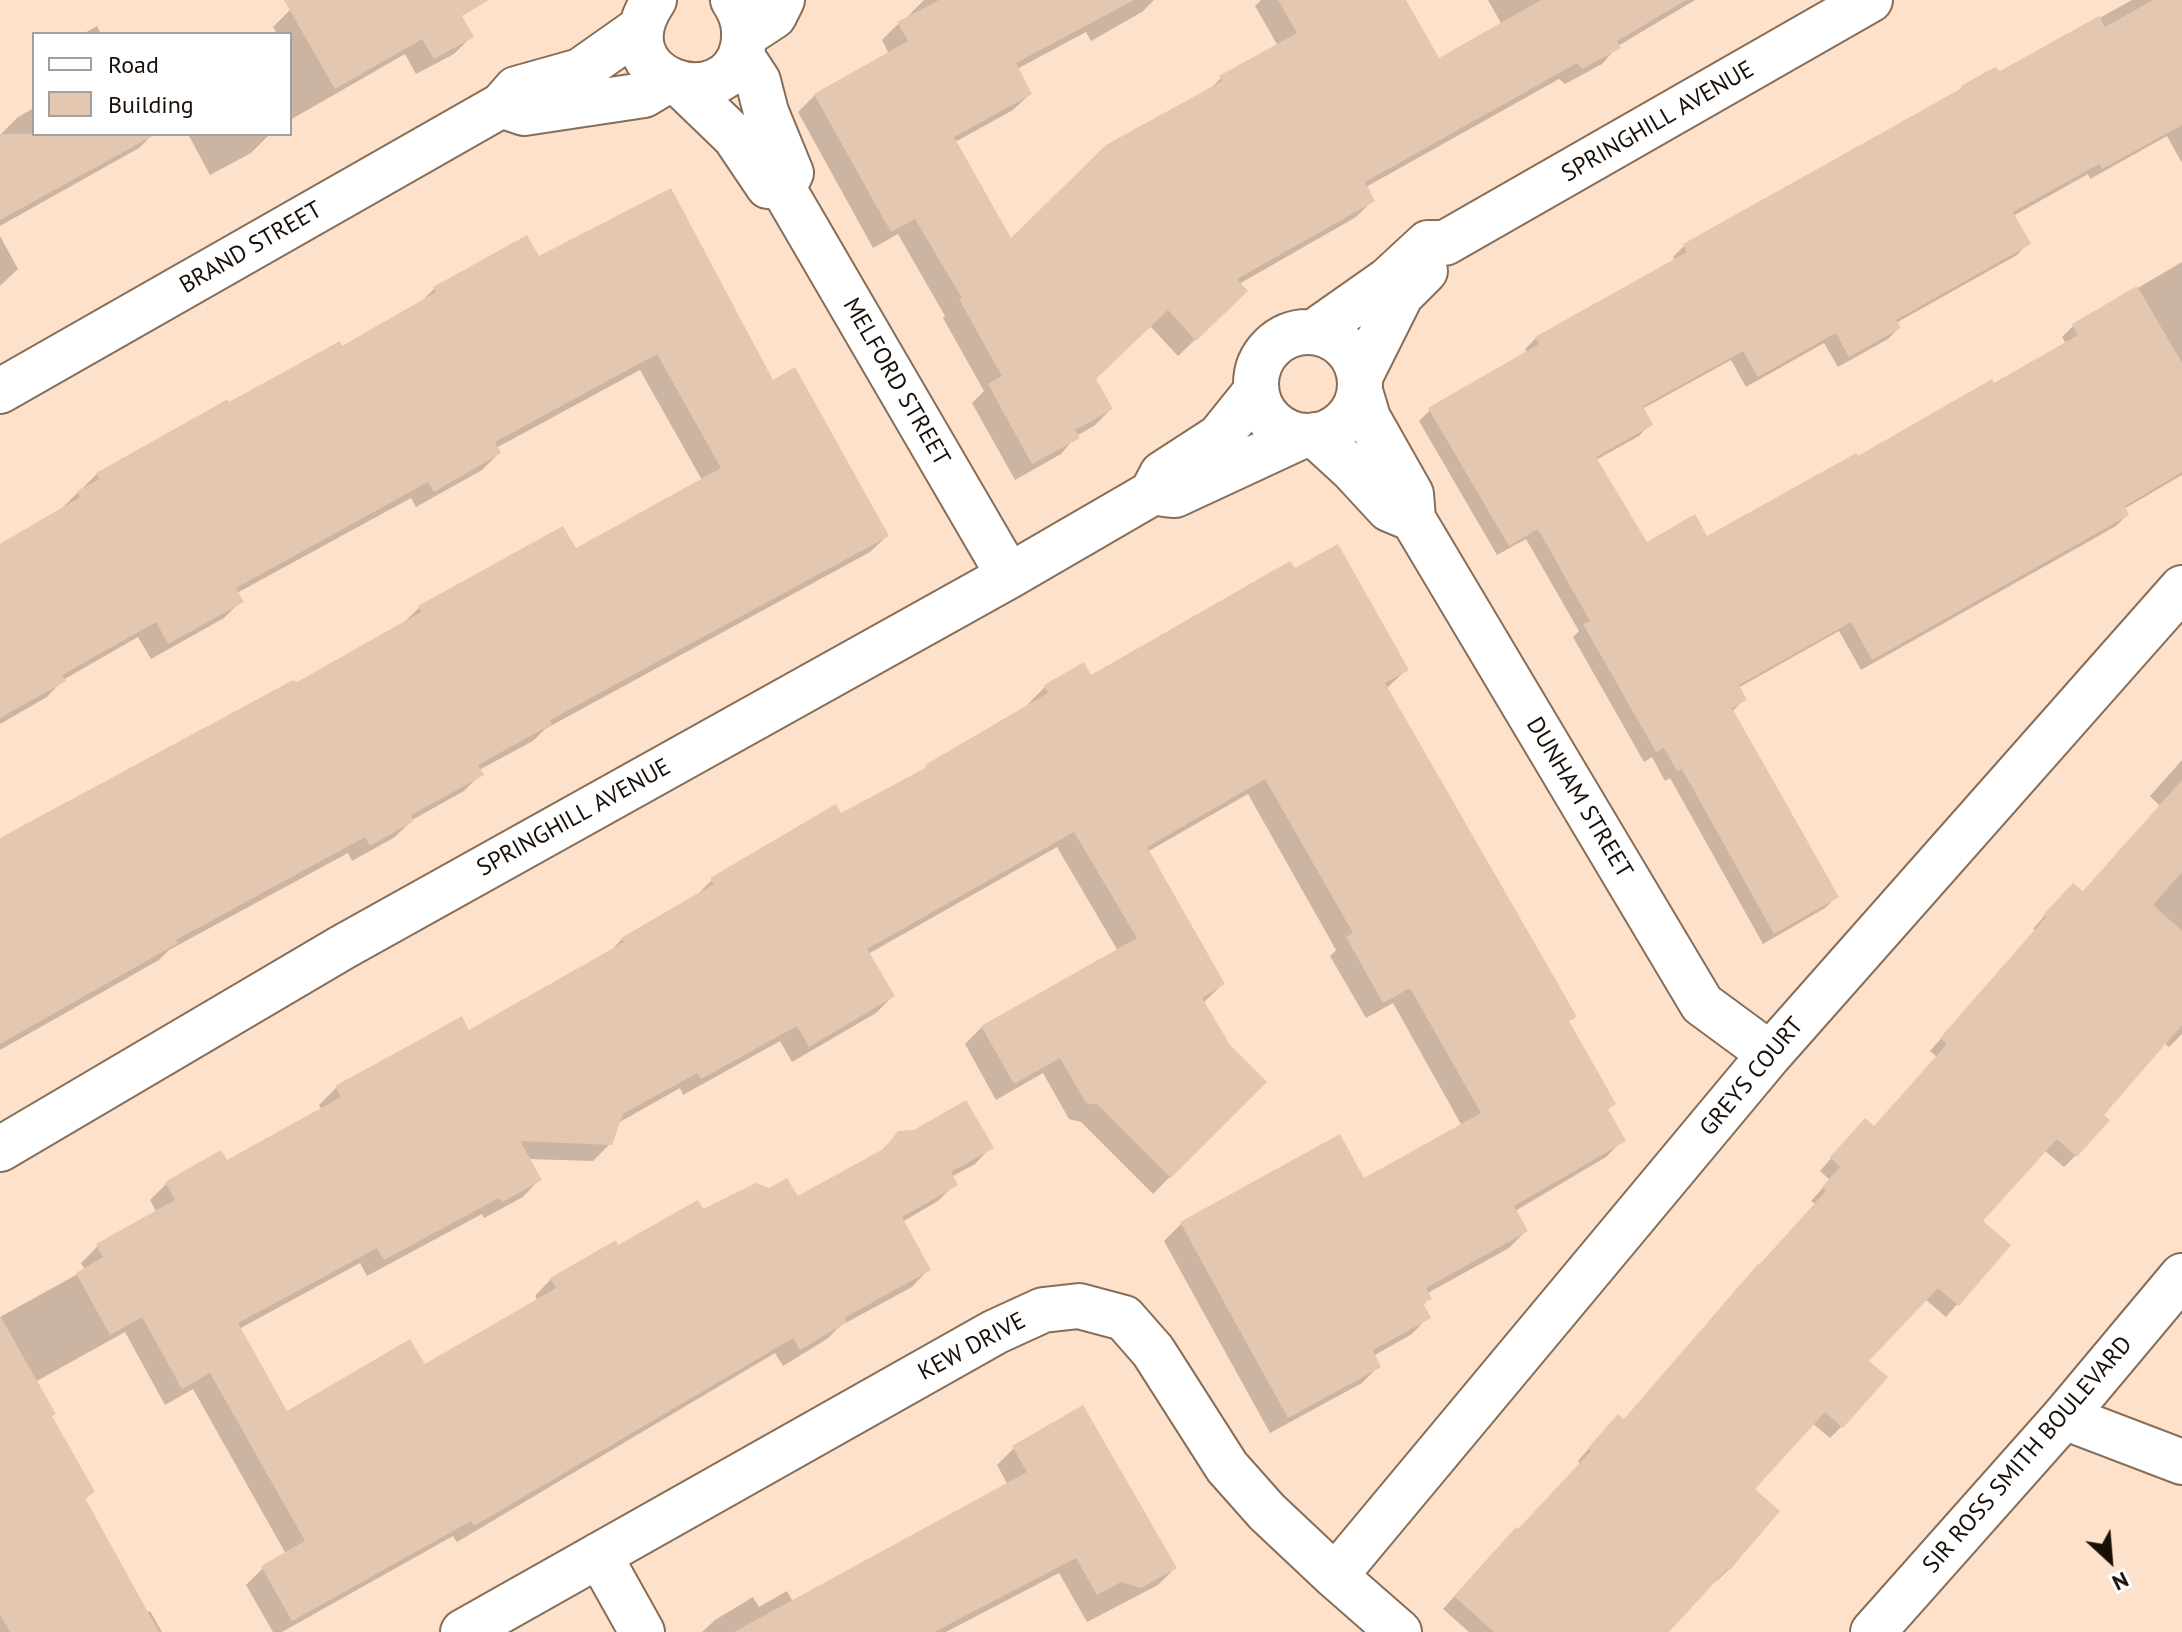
<!DOCTYPE html>
<html>
<head>
<meta charset="utf-8">
<style>
  body { margin:0 }
  #map { position:relative; width:2182px; height:1632px; overflow:hidden; background:#fee1ca; font-family:"PT Sans",sans-serif }
  canvas { display:block }
  .legend { position:absolute; left:32px; top:32px; width:260px; height:104px; box-sizing:border-box; background:#fff; border:2px solid #a39f9c; margin:0; padding:10px 14px; list-style:none; font-size:24px; color:#180f07 }
  .legend li { display:flex; align-items:center; gap:16px; height:40px }
  .legend b { width:40px; border:2px solid #a39f9c }
  .north { position:absolute; left:2070px; top:1520px; width:80px; height:80px; -webkit-text-stroke:6px #fff; paint-order:stroke; rotate:154deg; font-size:22px; font-weight:700; line-height:32px; text-align:center; color:#180f07 }
  .north::after { content:''; display:block; margin:auto; width:28px; height:36px; background:#180f07; clip-path:polygon(50% 0,100% 100%,50% 72%,0 100%) }
</style>
</head>
<body>
<div id="map">
<canvas width="2182" height="1632"></canvas>
<ul class="legend">
<li><b style="height:10px;background:#fff"></b>Road</li>
<li><b style="height:22px;background:#e4c7b1"></b>Building</li>
</ul>
<div class="north">N</div>
</div>
<script>
const ctx = document.querySelector('canvas').getContext('2d');
ctx.lineJoin = 'round';
function fill(path, color) {
  ctx.fillStyle = color;
  ctx.fill(path, 'evenodd');
}
function trace(path, color, width, dash) {
  ctx.strokeStyle = color;
  ctx.lineWidth = width;
  ctx.lineCap = dash ? 'butt' : 'round';
  ctx.setLineDash(dash || []);
  ctx.stroke(path);
}
function write(font, color, halo, rows, align = 'center') {
  ctx.font = font + ' "PT Sans",sans-serif';
  ctx.lineWidth = 6;
  ctx.setLineDash([]);
  ctx.textBaseline = 'middle';
  ctx.strokeStyle = halo;
  ctx.fillStyle = color;
  for (const [text, x, y, turn = 0] of rows) {
    ctx.save();
    ctx.translate(x, y);
    ctx.rotate((+turn || 0) * Math.PI / 180);
    ctx.textAlign = isNaN(turn) ? turn : align;
    if (halo) ctx.strokeText(text, 0, 0);
    ctx.fillText(text, 0, 0);
    ctx.restore();
  }
}
fill(new Path2D(`
  M 308,0 L 470,0 L 455,8 L 471,37 L 454,54 L 416,74 L 405,54 L 290,120 L 290,34 L 277,34 L 273,27 L 290,10 Z
  M 924,0 L 1154,0 L 1142,12 L 1091,41 L 1086,32 L 1017,69 L 1030,94 L 1013,110 L 955,142 L 1010,241 L 1206,93 L 1221,78 L 1278,46 L 1255,6 L 1261,0 L 1404,0 L 1439,61 L 1502,25 L 1488,0 L 1695,0 L 1618,46 L 1602,64 L 1565,84 L 1559,79 L 1366,187 L 1373,200 L 1356,217 L 1239,284 L 1246,291 L 1178,356 L 1150,326 L 1094,379 L 1111,409 L 1094,426 L 1076,436 L 1061,454 L 1015,480 L 972,403 L 984,391 L 943,318 L 945,316 L 898,234 L 873,248 L 798,112 L 815,95 L 889,54 L 882,40 L 899,23 L 910,17 L 909,15 Z
  M 2132,0 L 2182,0 L 2182,163 L 2167,136 L 2090,179 L 2088,174 L 2013,216 L 2028,243 L 2017,255 L 1896,323 L 1899,328 L 1888,339 L 1838,367 L 1824,343 L 1746,387 L 1731,360 L 1642,409 L 1650,424 L 1639,436 L 1596,460 L 1646,545 L 1707,539 L 2066,344 L 2062,337 L 2073,326 L 2182,262 L 2182,475 L 2124,509 L 2127,515 L 2116,526 L 1861,670 L 1839,631 L 1738,688 L 1744,699 L 1732,712 L 1836,897 L 1825,908 L 1763,944 L 1670,778 L 1665,781 L 1652,757 L 1644,762 L 1573,637 L 1579,631 L 1526,539 L 1497,555 L 1419,421 L 1430,410 L 1527,353 L 1525,349 L 1536,338 L 1675,261 L 1673,257 L 1684,246 L 1954,95 L 1962,87 L 2000,73 Z
  M 97,26 L 101,34 L 83,34 Z
  M 34,108 L 34,134 L 153,134 L 139,148 L 0,226 L 1,134 L 18,117 Z
  M 188,134 L 267,134 L 268,136 L 251,153 L 210,175 Z
  M 0,236 L 18,269 L 0,286 Z
  M 538,259 L 772,382 L 887,536 L 870,552 L 545,729 L 533,741 L 479,770 L 481,774 L 464,791 L 412,820 L 395,837 L 352,861 L 348,853 L 169,950 L 159,960 L 0,1050 L 0,841 L 297,684 L 402,624 L 419,608 L 563,528 L 575,550 L 702,480 L 640,370 L 496,448 L 499,453 L 482,470 L 416,507 L 411,498 L 237,593 L 241,601 L 224,618 L 151,659 L 138,637 L 63,680 L 47,697 L 0,724 L 0,546 L 61,509 L 97,474 L 228,404 L 342,349 L 419,304 L 435,288 Z
  M 1406,670 L 1386,689 L 1574,1016 L 1567,1023 L 1614,1104 L 1606,1111 L 1623,1140 L 1606,1157 L 1515,1211 L 1526,1231 L 1509,1248 L 1426,1294 L 1429,1299 L 1422,1306 L 1428,1317 L 1412,1334 L 1373,1356 L 1379,1366 L 1362,1383 L 1270,1433 L 1164,1241 L 1181,1224 L 1340,1137 L 1364,1180 L 1462,1126 L 1393,1003 L 1366,1018 L 1330,956 L 1336,950 L 1248,794 L 1147,852 L 1223,984 L 1203,1003 L 1229,1046 L 1264,1082 L 1153,1194 L 1081,1122 L 1069,1119 L 1043,1073 L 996,1100 L 965,1044 L 982,1027 L 1118,951 L 1057,847 L 868,954 L 893,996 L 876,1013 L 792,1062 L 780,1041 L 683,1095 L 680,1088 L 618,1123 L 610,1144 L 593,1161 L 528,1159 L 539,1180 L 523,1197 L 484,1218 L 482,1214 L 367,1276 L 360,1263 L 239,1329 L 286,1414 L 424,1367 L 538,1301 L 535,1296 L 551,1279 L 702,1211 L 797,1199 L 882,1150 L 899,1133 L 991,1147 L 975,1164 L 951,1177 L 955,1184 L 938,1201 L 902,1222 L 928,1270 L 912,1287 L 840,1326 L 827,1339 L 783,1366 L 775,1353 L 457,1542 L 453,1536 L 282,1632 L 273,1632 L 246,1585 L 263,1568 L 286,1554 L 193,1389 L 165,1405 L 125,1332 L 35,1382 L 50,1417 L 93,1492 L 84,1500 L 146,1613 L 150,1611 L 162,1632 L 0,1632 L 0,1317 L 85,1270 L 81,1263 L 98,1246 L 157,1213 L 150,1200 L 167,1183 L 226,1163 L 322,1110 L 319,1105 L 336,1088 L 468,1032 L 608,954 L 622,939 L 695,897 L 712,880 L 920,773 L 927,766 L 1030,706 L 1028,704 L 1045,687 L 1090,677 Z
  M 2182,760 L 2182,1034 L 2169,1047 L 2164,1043 L 2116,1097 L 2076,1155 L 2064,1167 L 2044,1150 L 1980,1221 L 2008,1245 L 1946,1317 L 1925,1299 L 1866,1361 L 1842,1426 L 1830,1438 L 1812,1423 L 1752,1489 L 1778,1511 L 1729,1569 L 1717,1581 L 1715,1579 L 1666,1632 L 1469,1632 L 1443,1609 L 1504,1541 L 1518,1531 L 1580,1464 L 1578,1461 L 1606,1429 L 1623,1421 L 1816,1204 L 1811,1201 L 1830,1180 L 1820,1171 L 1853,1133 L 1874,1129 L 1937,1057 L 1930,1051 L 2035,930 L 2033,929 L 2061,897 L 2082,893 L 2160,806 L 2150,796 Z
  M 1014,1448 L 1175,1568 L 1158,1585 L 1087,1622 L 1059,1573 L 946,1632 L 702,1632 L 715,1620 L 753,1597 L 759,1607 L 787,1591 L 793,1602 L 1008,1485 L 997,1465 Z`), '#0003');
fill(new Path2D(`
  M 284,0 L 489,0 L 462,16 L 474,37 L 434,59 L 422,39 L 335,89 Z
  M 939,0 L 1134,0 L 1016,63 L 1032,94 L 954,137 L 1011,238 L 1106,145 L 1222,81 L 1219,76 L 1297,33 L 1278,0 L 1406,0 L 1439,58 L 1541,0 L 1686,0 L 1617,41 L 1621,48 L 1582,69 L 1577,63 L 1365,182 L 1375,201 L 1237,279 L 1248,291 L 1196,341 L 1168,310 L 1096,379 L 1113,409 L 1075,430 L 1080,438 L 1032,464 L 988,384 L 1002,376 L 959,299 L 962,298 L 915,219 L 891,232 L 814,94 L 908,41 L 897,22 Z
  M 2153,0 L 2182,0 L 2182,125 L 2102,169 L 2099,164 L 2013,212 L 2031,244 L 1896,320 L 1901,328 L 1849,357 L 1836,333 L 1758,377 L 1743,351 L 1643,406 L 1653,425 L 1596,457 L 1647,542 L 1695,514 L 1707,536 L 1856,453 L 1858,456 L 1992,379 L 1994,383 L 2078,335 L 2072,324 L 2137,286 L 2182,363 L 2182,472 L 2125,506 L 2129,515 L 1872,660 L 1851,622 L 1739,685 L 1747,700 L 1732,708 L 1839,897 L 1774,934 L 1682,769 L 1677,771 L 1664,748 L 1656,752 L 1583,624 L 1590,621 L 1538,529 L 1509,546 L 1428,408 L 1539,344 L 1535,337 L 1687,252 L 1683,244 L 1962,88 L 1961,86 L 1995,67 L 2000,71 L 2099,16 L 2105,27 Z
  M 0,134 L 156,134 L 0,220 Z
  M 671,188 L 773,380 L 795,367 L 889,536 L 550,720 L 552,724 L 478,765 L 484,775 L 411,815 L 414,821 L 370,846 L 365,837 L 176,940 L 178,943 L 0,1044 L 0,838 L 293,680 L 297,682 L 421,612 L 418,606 L 563,526 L 576,548 L 721,468 L 657,354 L 495,442 L 501,453 L 434,492 L 428,482 L 236,588 L 244,602 L 168,644 L 156,622 L 62,675 L 66,681 L 0,718 L 0,544 L 80,497 L 77,491 L 99,479 L 96,473 L 228,399 L 229,402 L 340,341 L 342,346 L 436,292 L 433,287 L 527,235 L 539,256 Z
  M 1338,544 L 1409,670 L 1385,683 L 1577,1017 L 1569,1021 L 1616,1104 L 1608,1109 L 1626,1141 L 1514,1206 L 1528,1231 L 1426,1288 L 1432,1299 L 1423,1303 L 1431,1318 L 1373,1350 L 1381,1367 L 1288,1418 L 1180,1222 L 1340,1134 L 1364,1178 L 1481,1113 L 1410,988 L 1383,1003 L 1346,937 L 1353,933 L 1265,779 L 1147,847 L 1225,984 L 1202,998 L 1230,1045 L 1267,1082 L 1171,1178 L 1098,1105 L 1086,1103 L 1060,1058 L 1014,1084 L 981,1026 L 1137,938 L 1074,832 L 867,949 L 895,996 L 809,1047 L 797,1026 L 701,1079 L 697,1073 L 623,1114 L 612,1145 L 520,1141 L 542,1180 L 502,1202 L 499,1198 L 384,1260 L 377,1248 L 238,1323 L 287,1411 L 410,1339 L 425,1364 L 556,1288 L 550,1278 L 616,1240 L 618,1245 L 698,1200 L 703,1209 L 756,1183 L 769,1188 L 787,1178 L 798,1196 L 885,1148 L 898,1131 L 914,1130 L 966,1100 L 994,1148 L 951,1172 L 958,1185 L 902,1217 L 931,1270 L 844,1318 L 847,1322 L 800,1350 L 793,1338 L 474,1526 L 471,1521 L 292,1621 L 261,1566 L 305,1541 L 210,1373 L 182,1389 L 142,1317 L 110,1335 L 76,1273 L 103,1257 L 96,1244 L 175,1200 L 165,1182 L 221,1150 L 227,1160 L 341,1097 L 335,1086 L 419,1040 L 462,1016 L 469,1030 L 624,942 L 621,938 L 714,884 L 710,878 L 836,804 L 841,813 L 927,767 L 925,765 L 1048,693 L 1044,685 L 1084,662 L 1091,675 L 1290,561 L 1295,568 Z
  M 2182,780 L 2182,872 L 2153,905 L 2182,931 L 2182,1025 L 2104,1115 L 2110,1120 L 2077,1157 L 2057,1139 L 1983,1221 L 2011,1245 L 1959,1306 L 1938,1288 L 1869,1361 L 1888,1377 L 1843,1428 L 1825,1412 L 1755,1489 L 1780,1511 L 1730,1570 L 1728,1568 L 1669,1632 L 1494,1632 L 1454,1596 L 1516,1527 L 1518,1529 L 1591,1451 L 1588,1448 L 1618,1414 L 1624,1419 L 1758,1264 L 1759,1265 L 1826,1191 L 1822,1187 L 1840,1167 L 1830,1157 L 1865,1118 L 1874,1126 L 1947,1044 L 1940,1038 L 2046,917 L 2043,915 L 2073,883 L 2083,891 Z
  M 0,1316 L 56,1414 L 52,1416 L 95,1492 L 85,1498 L 159,1632 L 10,1632 L 0,1614 Z
  M 1083,1405 L 1177,1568 L 1141,1588 L 1121,1582 L 1097,1595 L 1076,1558 L 934,1632 L 734,1632 L 1027,1472 L 1012,1446 Z`), '#e4c7b1');
const street = new Path2D(`
  M 654,0 C 600,79 727,120 743,47 C 746,29 743,15 733,0
  M 745,35 L 774,16 L 782,0
  M 741,55 L 758,81 L 766,112 L 791,173 L 783,188
  M 681,85 L 735,137 L 768,186 L 783,188
  M 512,109 L 524,113 L 644,95 L 669,80
  M 783,188 L 1009,576
  M1256 384a52 52 0 1 1 104 0a52 52 0 1 1-104 0Z
  M 1314,332 L 1388,280 L 1428,243 L 1445,243 L 1870,0
  M 1360,377 L 1401,295 L 1425,271
  M 0,391 L 502,105 L 516,89 L 580,71 L 641,28
  M 1360,391 L 1368,418 L 1411,494 L 1413,519 L 1702,1004 L 1770,1054
  M 1315,435 L 1352,469 L 1389,509 L 1413,519
  M 1165,494 L 1175,495 L 1302,436
  M 0,1149 L 343,947 L 1009,576 L 1152,493 L 1162,474 L 1219,437 L 1256,391
  M 2064,1417 L 2182,1462
  M 599,1555 L 642,1632
  M 1335,1576 L 1770,1054 L 2182,588
  M 463,1632 L 995,1332 L 1043,1310 L 1079,1306 L 1124,1318 L 1153,1351 L 1227,1467 L 1267,1512 L 1335,1576 L 1399,1632`);
const secondary = new Path2D(`
  M 1873,1632 L 2064,1417 L 2182,1276`);
trace(street, '#876e59', 48);
trace(secondary, '#876e59', 48);
trace(street, '#fff', 44);
trace(secondary, '#fff', 44);
write('24px', '#180f07', '#fff', [
  ["SPRINGHILL AVENUE",1658,122,-30],
  ["BRAND STREET",251,248,-30],
  ["MELFORD STREET",896,382,60],
  ["DUNHAM STREET",1579,798,59],
  ["SPRINGHILL AVENUE",574,818,-29],
  ["GREYS COURT",1752,1077,-50],
  ["KEW DRIVE",972,1347,-28],
  ["SIR ROSS SMITH BOULEVARD",2028,1455,-49]
]);
</script>
</body>
</html>
